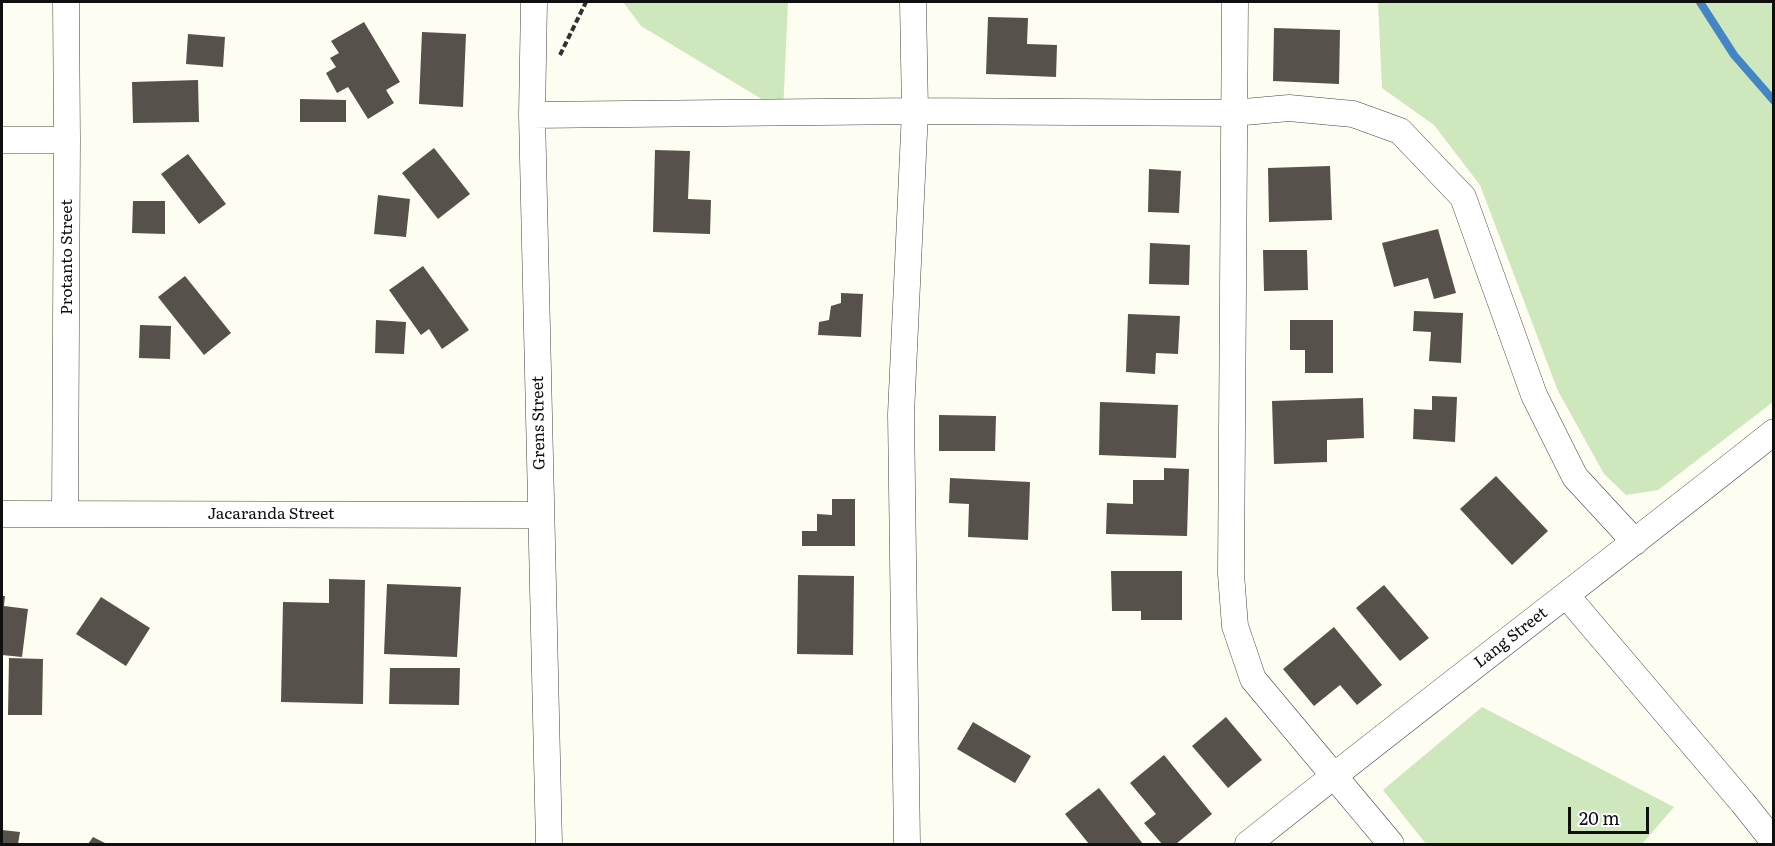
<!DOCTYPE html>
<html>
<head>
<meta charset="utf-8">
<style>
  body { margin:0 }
  #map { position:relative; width:1775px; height:846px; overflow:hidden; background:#fefdf1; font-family:Literata,serif }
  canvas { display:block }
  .frame { position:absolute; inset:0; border:3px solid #0f0f0f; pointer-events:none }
  .scale { position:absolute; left:1568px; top:807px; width:81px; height:27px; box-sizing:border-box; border:3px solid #0f0f0f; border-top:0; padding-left:8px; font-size:18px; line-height:21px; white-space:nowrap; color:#0f0f0f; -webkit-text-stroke:4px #fff; paint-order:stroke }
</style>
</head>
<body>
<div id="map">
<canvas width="1775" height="846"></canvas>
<div class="frame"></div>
<div class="scale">20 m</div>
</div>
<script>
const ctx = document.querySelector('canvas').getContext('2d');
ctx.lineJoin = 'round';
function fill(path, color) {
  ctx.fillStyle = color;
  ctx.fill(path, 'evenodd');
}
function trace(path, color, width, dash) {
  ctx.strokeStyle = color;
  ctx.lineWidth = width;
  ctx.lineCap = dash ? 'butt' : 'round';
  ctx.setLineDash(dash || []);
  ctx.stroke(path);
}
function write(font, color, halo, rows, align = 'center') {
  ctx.font = font + ' Literata,serif';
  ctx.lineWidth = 6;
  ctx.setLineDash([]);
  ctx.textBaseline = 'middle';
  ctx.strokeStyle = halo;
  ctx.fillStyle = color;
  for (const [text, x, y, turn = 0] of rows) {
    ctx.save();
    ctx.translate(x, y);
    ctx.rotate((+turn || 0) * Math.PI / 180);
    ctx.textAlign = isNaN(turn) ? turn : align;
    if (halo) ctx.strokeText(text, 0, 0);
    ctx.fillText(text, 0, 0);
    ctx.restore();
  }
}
fill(new Path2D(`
  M 623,2 L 788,2 L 783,112 L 641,26 Z
  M 1378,2 L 1770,2 L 1773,7 L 1773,402 L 1658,490 L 1626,495 L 1604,474 L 1558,391 L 1480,185 L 1434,125 L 1382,88 Z
  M 1482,707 L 1674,807 L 1642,844 L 1426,844 L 1383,790 Z`), '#cee7bc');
trace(new Path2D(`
  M 1700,2 L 1734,55 L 1774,101`), '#4485c6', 8);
fill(new Path2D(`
  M 988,17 L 1028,18 L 1027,44 L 1057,45 L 1056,77 L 986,74 Z
  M 364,22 L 400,82 L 386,90 L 394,103 L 368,119 L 348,87 L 337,93 L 326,73 L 336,67 L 330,58 L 339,53 L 331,41 Z
  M 1274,28 L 1340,30 L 1339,84 L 1273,81 Z
  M 422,32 L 466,34 L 463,107 L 419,104 Z
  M 188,34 L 225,37 L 223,67 L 186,64 Z
  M 198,80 L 199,122 L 133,123 L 132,82 Z
  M 300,99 L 346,100 L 346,122 L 300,122 Z
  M 434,148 L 470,194 L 438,219 L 402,173 Z
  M 655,150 L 690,151 L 688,199 L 711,200 L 710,234 L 653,232 Z
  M 188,154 L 226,204 L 199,224 L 161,174 Z
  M 1330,166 L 1332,220 L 1269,222 L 1268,168 Z
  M 1149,169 L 1181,171 L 1179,213 L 1148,212 Z
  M 378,195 L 410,199 L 406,237 L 374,234 Z
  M 133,201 L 165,201 L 165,234 L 132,233 Z
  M 1438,229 L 1456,293 L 1434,299 L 1428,278 L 1394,287 L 1382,243 Z
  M 1150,243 L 1190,245 L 1189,285 L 1149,284 Z
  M 1263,250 L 1307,250 L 1308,290 L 1264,291 Z
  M 423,266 L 469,330 L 442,349 L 429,329 L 421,335 L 389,290 Z
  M 185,276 L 231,333 L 204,355 L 158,297 Z
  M 841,293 L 863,294 L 861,337 L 818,335 L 819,322 L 829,320 L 831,306 L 841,303 Z
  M 1414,311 L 1463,313 L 1461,363 L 1429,361 L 1431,332 L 1413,331 Z
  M 1128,314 L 1180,316 L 1178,354 L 1156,353 L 1155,374 L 1126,372 Z
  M 376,320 L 406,322 L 404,354 L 375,353 Z
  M 1290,320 L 1333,320 L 1333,373 L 1305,373 L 1305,350 L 1290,350 Z
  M 140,325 L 171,326 L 170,359 L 139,358 Z
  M 1432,396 L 1457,397 L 1455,442 L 1413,439 L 1414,409 L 1432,410 Z
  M 1363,398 L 1364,438 L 1327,440 L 1327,462 L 1274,464 L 1272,401 Z
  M 1100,402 L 1178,405 L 1176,458 L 1099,455 Z
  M 939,415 L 996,416 L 995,451 L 939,451 Z
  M 1164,468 L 1189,469 L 1187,536 L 1106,534 L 1107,503 L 1133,504 L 1133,480 L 1164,480 Z
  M 1496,476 L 1548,531 L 1512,565 L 1460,509 Z
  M 950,478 L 1030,482 L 1028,540 L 968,537 L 969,504 L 949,503 Z
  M 832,499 L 855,499 L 855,546 L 802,546 L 802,531 L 817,531 L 817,514 L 832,515 Z
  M 1111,571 L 1182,571 L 1182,620 L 1141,620 L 1141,611 L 1112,611 Z
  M 798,575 L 854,576 L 853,655 L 797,654 Z
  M 329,579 L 365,580 L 363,704 L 281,702 L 283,602 L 329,603 Z
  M 387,584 L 461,587 L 457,657 L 384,654 Z
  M 1384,585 L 1429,638 L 1400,661 L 1356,608 Z
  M 2,596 L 5,596 L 4,606 L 28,609 L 22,657 L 2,655 Z
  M 101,597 L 150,628 L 126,666 L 76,634 Z
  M 1334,627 L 1382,685 L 1357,705 L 1340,685 L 1314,706 L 1283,669 Z
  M 9,658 L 43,659 L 42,715 L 8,715 Z
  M 390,668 L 460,668 L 459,705 L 389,704 Z
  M 1226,717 L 1262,760 L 1228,788 L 1192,746 Z
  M 973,722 L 1031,756 L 1015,783 L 957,749 Z
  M 1164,755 L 1212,814 L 1176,844 L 1162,844 L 1144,823 L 1156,814 L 1130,783 Z
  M 1099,788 L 1143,844 L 1089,844 L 1065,814 Z
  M 2,830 L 20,832 L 18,844 L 2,844 Z
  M 93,837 L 107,844 L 88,844 Z`), '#57514c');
const minor = new Path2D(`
  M 534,2 L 532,115 L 549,844
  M 1235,2 L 1231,574 L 1235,626 L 1253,679 L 1391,844
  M 532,115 L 915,111 L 1233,113 L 1289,108 L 1353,114 L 1400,131 L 1463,197 L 1534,395 L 1575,477 L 1635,542
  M 2,140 L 67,140
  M 65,513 L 67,140 L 66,2
  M 2,514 L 541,515
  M 1566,595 L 1743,803 L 1774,842
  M 907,844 L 901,414 L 915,111 L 913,2
  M 1248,844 C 1422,705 1599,571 1774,432`);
trace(minor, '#424242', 27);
trace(new Path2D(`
  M 560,55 L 586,2`), '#313131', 4, [6, 3]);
trace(minor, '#fff', 26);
write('16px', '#0f0f0f', '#fff', [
  ["Protanto Street",67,257,-90],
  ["Grens Street",539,423,-91],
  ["Jacaranda Street",271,514],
  ["Lang Street",1511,638,-38]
]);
</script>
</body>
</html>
